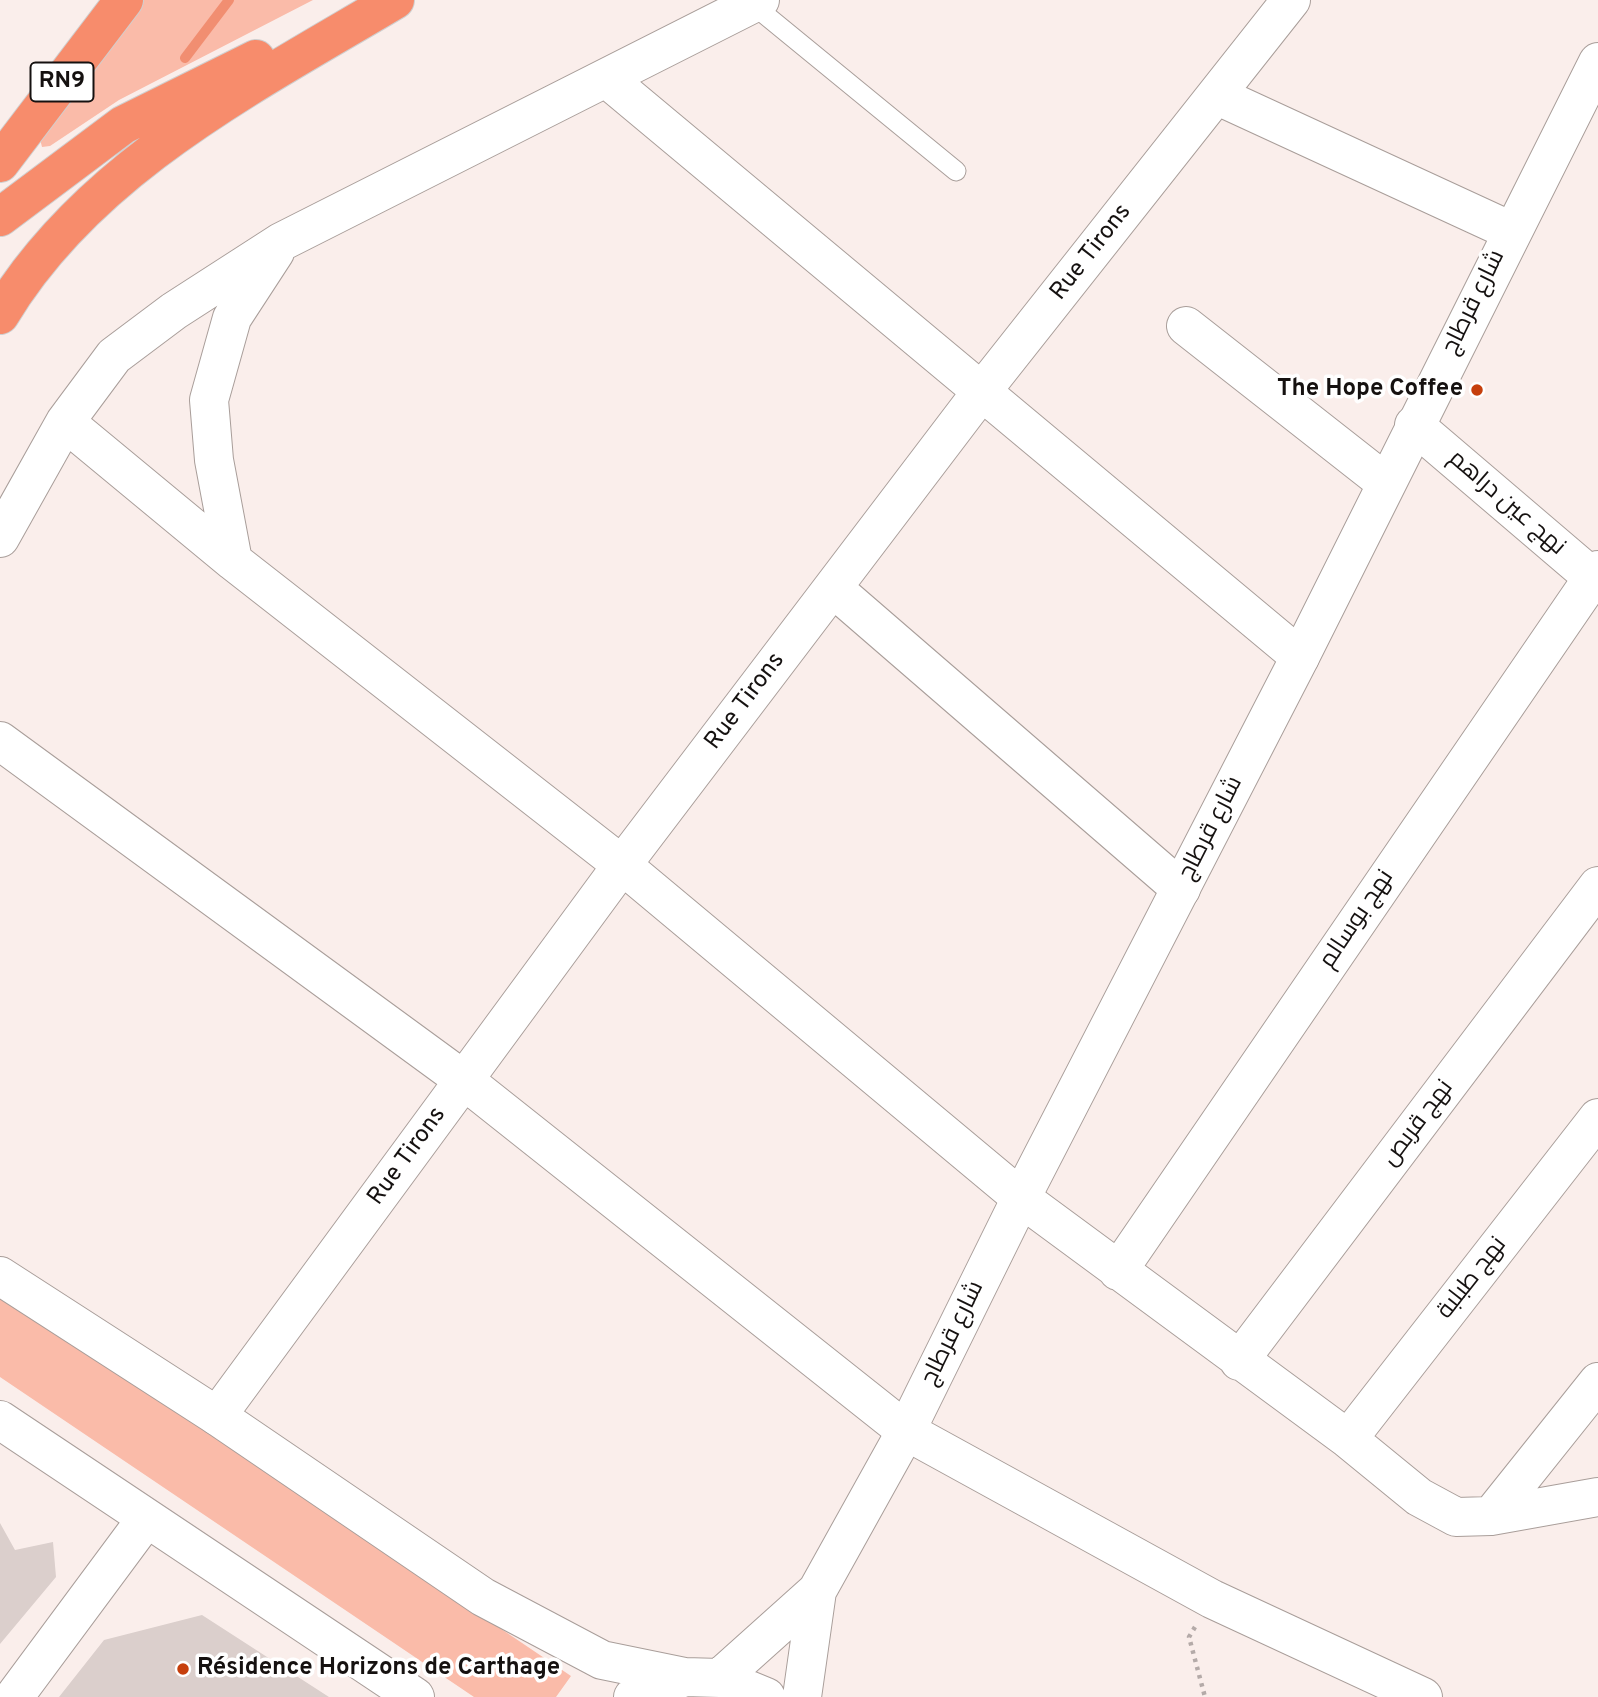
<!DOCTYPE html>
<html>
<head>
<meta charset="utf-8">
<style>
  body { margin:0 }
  canvas { display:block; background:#faeeeb }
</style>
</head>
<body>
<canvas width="1598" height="1697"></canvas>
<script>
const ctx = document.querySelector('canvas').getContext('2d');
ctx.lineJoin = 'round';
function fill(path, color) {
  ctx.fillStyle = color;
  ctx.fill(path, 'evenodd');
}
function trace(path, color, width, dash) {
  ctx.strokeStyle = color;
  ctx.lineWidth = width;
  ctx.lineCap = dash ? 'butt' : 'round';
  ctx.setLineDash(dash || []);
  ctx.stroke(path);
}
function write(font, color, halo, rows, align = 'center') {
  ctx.font = font + ' Overpass,Cairo,sans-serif';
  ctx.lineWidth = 7;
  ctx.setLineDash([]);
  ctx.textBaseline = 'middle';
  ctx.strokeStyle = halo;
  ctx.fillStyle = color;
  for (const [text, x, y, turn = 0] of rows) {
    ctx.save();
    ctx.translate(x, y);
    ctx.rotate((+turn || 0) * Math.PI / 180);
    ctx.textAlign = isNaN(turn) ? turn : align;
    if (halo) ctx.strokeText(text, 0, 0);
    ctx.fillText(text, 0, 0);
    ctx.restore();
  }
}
fill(new Path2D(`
  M 143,0 L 313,0 L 119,100 L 50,146 L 42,147 L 40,139 Z
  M 0,1291 L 571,1676 L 556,1697 L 474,1697 L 0,1377 Z`), '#fabba9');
trace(new Path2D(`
  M 185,58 L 229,0`), '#f18e71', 10);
fill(new Path2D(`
  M 0,1523 L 15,1550 L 53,1542 L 56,1577 L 0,1644 Z
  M 202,1615 L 329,1697 L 59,1697 L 104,1640 Z`), '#dbcfcc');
const lane = new Path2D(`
  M 752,4 L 956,171`);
const street = new Path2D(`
  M 606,78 L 1300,657
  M 1216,95 L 1511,231
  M 1186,326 L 1386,483
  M 65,422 L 233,561 L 622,865 L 1021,1198 L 1348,1439 L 1419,1497 L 1456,1517 L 1491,1516 L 1598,1497
  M 1414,425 L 1598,582
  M 0,538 L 65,422 L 114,356 L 174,311 L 281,242 L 760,0
  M 233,561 L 214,460 L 209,400 L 232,318 L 275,252
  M 833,588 L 1181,889
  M 0,741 L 465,1081 L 906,1431 L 1212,1599 L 1423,1697
  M 1118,1271 L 1598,570
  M 1239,1361 L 1598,886
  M 217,1416 L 622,865 L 982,391 L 1291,0
  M 1348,1439 L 1598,1118
  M 1491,1516 L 1598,1382
  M 14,1697 L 146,1519`);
const secondary = new Path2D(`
  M 0,1276 L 217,1416 L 483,1597 L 602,1660 L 685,1677
  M 0,1420 L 415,1697
  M 720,1678 L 817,1591 L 906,1431 L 1021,1198 L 1300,657 L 1598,62
  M 633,1697 L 685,1677 L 720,1678 L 766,1697
  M 802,1697 L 817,1591`);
const highway = new Path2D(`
  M 0,163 L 124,0
  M 0,217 L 123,125 L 256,59
  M 0,315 C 88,168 252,85 395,0`);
trace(lane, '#a99e9a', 21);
trace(street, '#a99e9a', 40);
trace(secondary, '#a99e9a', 40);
trace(highway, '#d0cfcf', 40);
trace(new Path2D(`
  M 1195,1627 L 1189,1637 L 1205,1697`), '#b4aaa8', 4.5, [3.5, 5]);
trace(lane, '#fff', 19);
trace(street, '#fff', 38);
trace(secondary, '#fff', 38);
trace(highway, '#f78c6c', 38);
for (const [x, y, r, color] of [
  [1477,390,7,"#c63f0c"],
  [183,1669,7,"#c63f0c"]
]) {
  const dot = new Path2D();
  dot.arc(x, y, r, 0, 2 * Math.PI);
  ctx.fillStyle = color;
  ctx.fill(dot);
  trace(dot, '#fff', 2.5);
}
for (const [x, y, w] of [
  [62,82,63]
]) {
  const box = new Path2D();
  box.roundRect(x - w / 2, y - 19.5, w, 39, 5);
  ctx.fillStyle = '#fff';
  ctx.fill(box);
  trace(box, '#151110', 2);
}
write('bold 23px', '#151110', null, [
  ["RN9",62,82]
]);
write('24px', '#151110', '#fff', [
  ["Rue Tirons",1092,253,-52],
  ["شارع قرطاج",1475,303,-64],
  ["نهج عين دراهم",1506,504,41],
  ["Rue Tirons",746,702,-53],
  ["شارع قرطاج",1212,829,-63],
  ["نهج بوسالم",1358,920,-56],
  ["نهج قربص",1419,1124,-53],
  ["Rue Tirons",408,1157,-54],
  ["نهج طبلبة",1473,1279,-52],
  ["شارع قرطاج",954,1334,-64]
]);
write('bold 24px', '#151110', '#fff', [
  ["The Hope Coffee",1463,390],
  ["Résidence Horizons de Carthage",197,1669,"left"]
], 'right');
</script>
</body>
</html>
